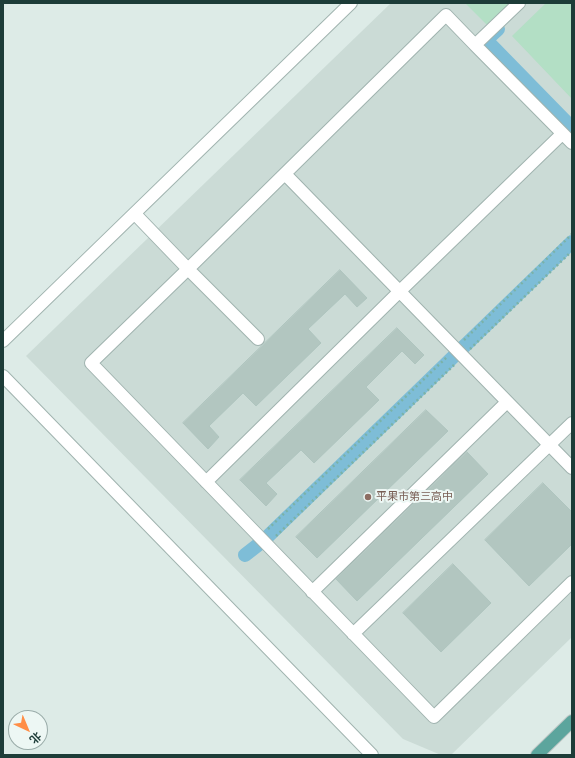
<!DOCTYPE html>
<html>
<head>
<meta charset="utf-8">
<style>
  body { margin:0 }
  #map { position:relative; width:575px; height:758px; overflow:hidden; background:#ddebe7; font-family:Montserrat,"Noto Sans SC",sans-serif }
  canvas { display:block }
  .frame { position:absolute; inset:0; border:4px solid #1d3c38; pointer-events:none }
  .north { position:absolute; left:8px; top:710px; width:40px; height:40px; box-sizing:border-box; background:#edf7f4; border:1px solid #9aaca9; border-radius:50%; rotate:136deg; font-size:11px; font-weight:700; line-height:16px; text-align:center; color:#1d3c38 }
  .north::after { content:''; display:block; margin:auto; width:14px; height:18px; background:#ff8e47; clip-path:polygon(50% 0,100% 100%,50% 72%,0 100%) }
</style>
</head>
<body>
<div id="map">
<canvas width="575" height="758"></canvas>
<div class="frame"></div>
<div class="north">北</div>
</div>
<script>
const ctx = document.querySelector('canvas').getContext('2d');
ctx.lineJoin = 'round';
function fill(path, color) {
  ctx.fillStyle = color;
  ctx.fill(path, 'evenodd');
}
function trace(path, color, width, dash) {
  ctx.strokeStyle = color;
  ctx.lineWidth = width;
  ctx.lineCap = dash ? 'butt' : 'round';
  ctx.setLineDash(dash || []);
  ctx.stroke(path);
}
function write(font, color, halo, rows, align = 'center') {
  ctx.font = font + ' Montserrat,"Noto Sans SC",sans-serif';
  ctx.lineWidth = 4;
  ctx.setLineDash([]);
  ctx.textBaseline = 'middle';
  ctx.strokeStyle = halo;
  ctx.fillStyle = color;
  for (const [text, x, y, turn = 0] of rows) {
    ctx.save();
    ctx.translate(x, y);
    ctx.rotate((+turn || 0) * Math.PI / 180);
    ctx.textAlign = isNaN(turn) ? turn : align;
    if (halo) ctx.strokeText(text, 0, 0);
    ctx.fillText(text, 0, 0);
    ctx.restore();
  }
}
fill(new Path2D(`
  M 391,3 L 572,3 L 572,637 L 451,755 L 441,755 L 403,739 L 26,356 Z`), '#cbdbd6');
fill(new Path2D(`
  M 465,3 L 513,3 L 489,27 Z
  M 546,3 L 572,3 L 572,99 L 512,36 Z`), '#b3dfc5');
trace(new Path2D(`
  M 498,29 L 486,40 L 572,128
  M 245,555 L 263,541 L 572,242`), '#7ebdd7', 14);
const building = new Path2D(`
  M 340,270 L 367,298 L 357,307 L 345,294 L 308,329 L 321,343 L 256,406 L 243,393 L 209,426 L 219,437 L 208,449 L 183,423 Z
  M 397,328 L 424,355 L 415,364 L 402,351 L 366,387 L 379,400 L 314,463 L 301,450 L 266,483 L 277,494 L 266,506 L 240,480 Z
  M 426,410 L 448,431 L 317,558 L 296,537 Z
  M 467,452 L 488,474 L 357,601 L 336,579 Z
  M 543,483 L 572,512 L 572,544 L 529,586 L 485,540 Z
  M 453,564 L 491,603 L 441,652 L 403,613 Z`);
fill(building, '#b2c6c0');
trace(building, '#afc5bf', 1);
const street = new Path2D(`
  M 475,45 L 572,143
  M 285,174 L 572,468
  M 135,214 L 188,269 L 91,363 L 434,717 L 572,582
  M 258,339 L 188,269 L 446,15 L 475,45 L 519,3
  M 3,341 L 351,3
  M 3,376 L 372,755
  M 206,482 L 400,291 L 562,134
  M 312,592 L 507,402
  M 353,634 L 572,423`);
const primary = new Path2D(`
  M 537,755 L 572,721`);
trace(street, '#a0b3af', 14);
trace(primary, '#c0c8c7', 14);
trace(new Path2D(`
  M 464,340 L 572,234
  M 470,349 L 572,251
  M 268,529 L 448,356
  M 276,536 L 454,365`), '#7ab2a8', 2.5, [2, 3]);
trace(street, '#fff', 12);
trace(primary, '#5ca59d', 12);
for (const [x, y, r, color] of [
  [368,497,4,"#8d6e63"]
]) {
  const dot = new Path2D();
  dot.arc(x, y, r, 0, 2 * Math.PI);
  ctx.fillStyle = color;
  ctx.fill(dot);
  trace(dot, '#edf7f4', 1.5);
}
write('11px', '#785e54', '#edf7f4', [
  ["平果市第三高中",376,497]
], 'left');
</script>
</body>
</html>
